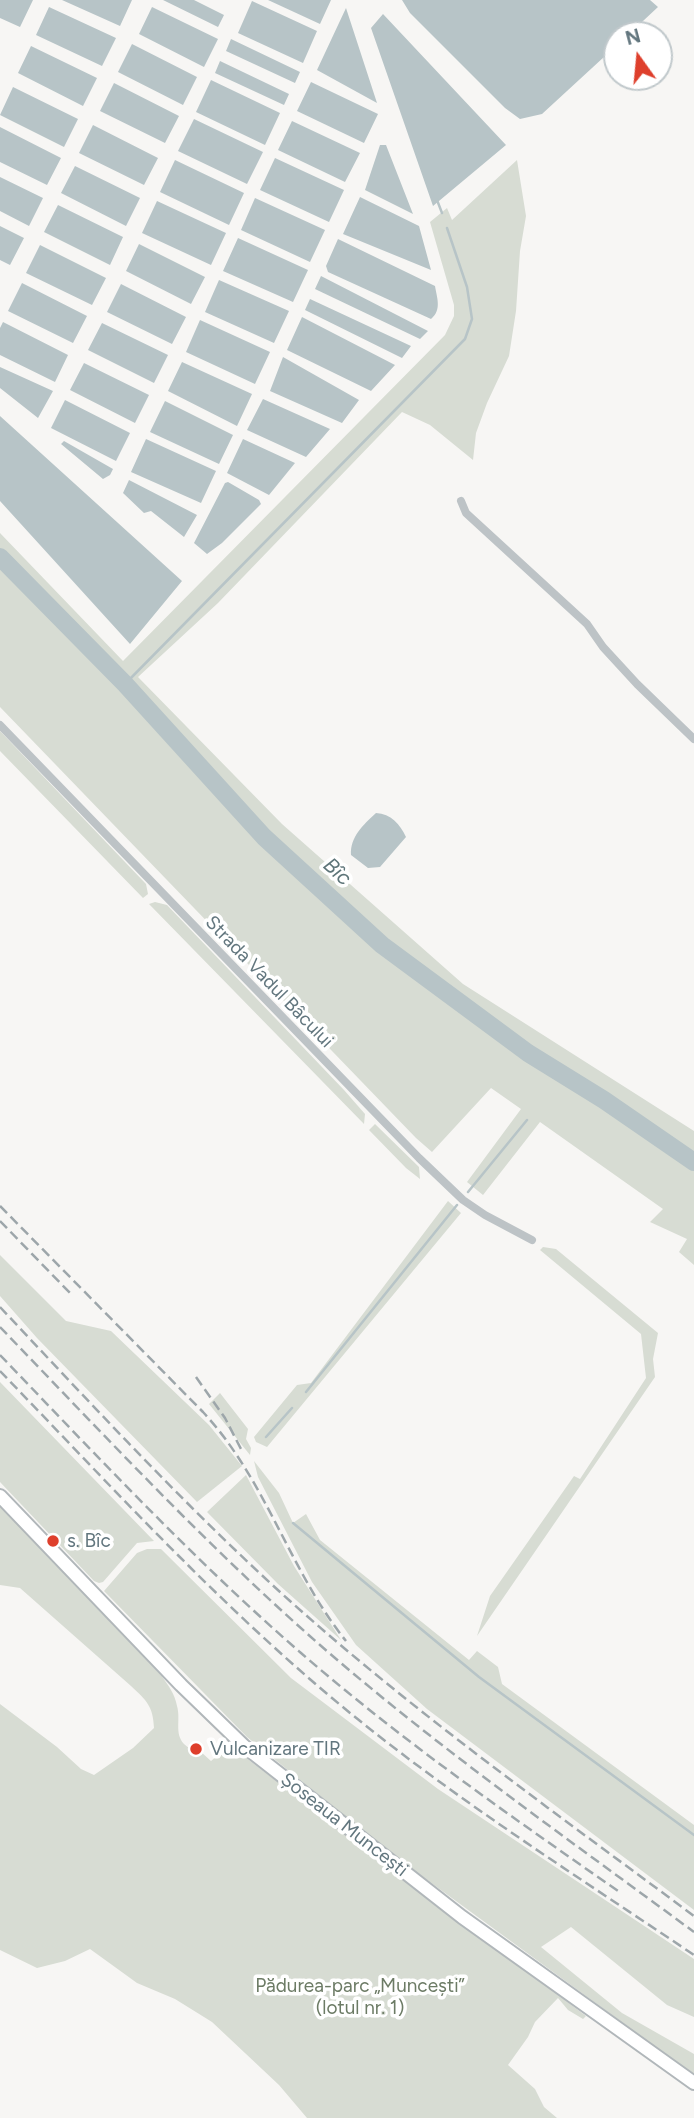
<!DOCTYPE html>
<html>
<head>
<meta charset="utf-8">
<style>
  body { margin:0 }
  #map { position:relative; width:694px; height:2118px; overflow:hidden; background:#f7f6f4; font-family:Figtree,sans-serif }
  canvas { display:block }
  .north { position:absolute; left:603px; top:21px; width:70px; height:70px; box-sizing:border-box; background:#fff; border:2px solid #c0c8cb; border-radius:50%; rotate:345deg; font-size:19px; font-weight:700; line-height:28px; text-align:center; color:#62767e }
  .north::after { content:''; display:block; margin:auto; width:24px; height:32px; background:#de3f2c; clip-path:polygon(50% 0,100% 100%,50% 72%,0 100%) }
</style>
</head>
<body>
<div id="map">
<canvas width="694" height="2118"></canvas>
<div class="north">N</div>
</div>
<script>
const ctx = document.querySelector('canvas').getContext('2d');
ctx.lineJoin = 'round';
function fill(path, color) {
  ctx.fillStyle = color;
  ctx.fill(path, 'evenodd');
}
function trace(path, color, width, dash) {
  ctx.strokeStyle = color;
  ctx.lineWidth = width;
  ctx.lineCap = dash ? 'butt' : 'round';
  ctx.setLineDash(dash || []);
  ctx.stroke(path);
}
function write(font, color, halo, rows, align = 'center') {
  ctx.font = font + ' Figtree,sans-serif';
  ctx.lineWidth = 7;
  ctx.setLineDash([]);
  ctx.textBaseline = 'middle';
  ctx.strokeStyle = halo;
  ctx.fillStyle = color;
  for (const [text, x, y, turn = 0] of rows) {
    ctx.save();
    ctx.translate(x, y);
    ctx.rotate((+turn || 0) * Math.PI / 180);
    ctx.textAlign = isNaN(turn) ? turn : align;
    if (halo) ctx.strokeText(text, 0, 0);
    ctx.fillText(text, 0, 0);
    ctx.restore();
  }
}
fill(new Path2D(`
  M 517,160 L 526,216 L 520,251 L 516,311 L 509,356 L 487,403 L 476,433 L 473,460 L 430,425 L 402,412 L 218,603 L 138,677 L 282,824 L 463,984 L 694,1131 L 694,1265 L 679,1252 L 687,1239 L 650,1222 L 663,1209 L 540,1122 L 483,1195 L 467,1182 L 521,1109 L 491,1088 L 432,1152 L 416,1138 L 0,707 L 0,533 L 123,661 L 445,335 L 454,316 L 454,305 L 430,222 L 447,208 L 452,220 Z
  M 0,731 L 146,884 L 148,894 L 143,898 L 0,751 Z
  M 155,902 L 167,905 L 344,1090 L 365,1114 L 364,1124 L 149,904 Z
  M 375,1124 L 419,1167 L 420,1179 L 406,1168 L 369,1130 Z
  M 448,1201 L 461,1213 L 267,1447 L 256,1442 L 254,1437 L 297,1385 L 311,1383 Z
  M 543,1247 L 556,1249 L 658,1333 L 653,1359 L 655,1377 L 477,1636 L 490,1596 L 574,1476 L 580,1479 L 646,1378 L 641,1334 L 540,1250 Z
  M 0,1255 L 66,1321 L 111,1331 L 209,1425 L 242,1466 L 197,1502 L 37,1338 L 0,1296 Z
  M 0,1382 L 154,1541 L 137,1543 L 103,1582 L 99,1583 L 94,1581 L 0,1482 Z
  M 220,1393 L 248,1429 L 246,1439 L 251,1448 L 250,1455 L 209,1404 Z
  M 254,1461 L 279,1493 L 293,1523 L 306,1514 L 320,1540 L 469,1660 L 477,1651 L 498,1667 L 502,1684 L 694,1825 L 694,1910 L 427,1709 L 356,1645 L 312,1582 L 258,1477 Z
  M 246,1475 L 294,1566 L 341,1640 L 278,1584 L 207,1512 Z
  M 0,1506 L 161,1675 C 168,1685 175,1694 177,1706 C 181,1720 174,1733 184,1744 C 188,1748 194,1751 198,1755 L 201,1752 L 211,1761 L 217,1756 L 237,1751 L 586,2016 L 583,2019 L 568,2010 L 558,1998 L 535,2022 L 528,2037 L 508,2065 L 535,2089 L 544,2107 L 557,2118 L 307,2118 L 279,2085 L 212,2022 L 175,1999 L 137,1983 L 90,1949 L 65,1961 L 37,1968 L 0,1950 L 0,1704 L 57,1747 L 81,1769 L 94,1775 L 133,1748 L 154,1728 C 153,1706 147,1701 131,1686 L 20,1588 L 0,1585 Z
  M 147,1549 L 161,1549 L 291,1678 L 438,1789 L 694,1959 L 694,2017 L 667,2005 L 571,1927 L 541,1947 L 622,2013 L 694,2054 L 694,2075 L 393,1855 L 247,1737 L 104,1591 L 137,1553 Z`), '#d7dcd3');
fill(new Path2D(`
  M 0,0 L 33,0 L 20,27 L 0,18 Z
  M 62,0 L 132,0 L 120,26 Z
  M 163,0 L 194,0 L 224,15 L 218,27 Z
  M 268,0 L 331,0 L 320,24 Z
  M 402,0 L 650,0 L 658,7 L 628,35 L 617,35 L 617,45 L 542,114 L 520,119 L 505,108 L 410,13 Z
  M 252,1 L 317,31 L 303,63 L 238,33 Z
  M 49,7 L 116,38 L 102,66 L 36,35 Z
  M 152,7 L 218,39 L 204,67 L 139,34 Z
  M 346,8 L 377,103 L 317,70 Z
  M 383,14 L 506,145 L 433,206 L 371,28 Z
  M 231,39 L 300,72 L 295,83 L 226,51 Z
  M 132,44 L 197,77 L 183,105 L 118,72 Z
  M 31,46 L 97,78 L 83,106 L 18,73 Z
  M 220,61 L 289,94 L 284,105 L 215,73 Z
  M 211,80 L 280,113 L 265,145 L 196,112 Z
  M 311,82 L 378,114 L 364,143 L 297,111 Z
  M 114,83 L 179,116 L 165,143 L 100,111 Z
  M 13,87 L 78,119 L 64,147 L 0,115 Z
  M 194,119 L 263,152 L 247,184 L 178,151 Z
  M 292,121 L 360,153 L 345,182 L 278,150 Z
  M 93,125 L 158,158 L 144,185 L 79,153 Z
  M 0,127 L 61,158 L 47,185 L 0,162 Z
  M 380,145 L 386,145 L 413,214 L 365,190 Z
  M 275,158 L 344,190 L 329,222 L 260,190 Z
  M 175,160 L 244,193 L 229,225 L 160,192 Z
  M 75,166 L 140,198 L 126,226 L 61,193 Z
  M 0,177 L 43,198 L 29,226 L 0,211 Z
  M 360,197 L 419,226 L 431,270 L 343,234 Z
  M 255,198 L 325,230 L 310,262 L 241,230 Z
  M 157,201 L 226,233 L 211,265 L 142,233 Z
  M 58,205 L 123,237 L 110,265 L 44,232 Z
  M 0,226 L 24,238 L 10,265 L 0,260 Z
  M 238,238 L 308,270 L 293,302 L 223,271 Z
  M 338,239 L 435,286 C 437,298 442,310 431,319 L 328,272 L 326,266 Z
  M 139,244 L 205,277 L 191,304 L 126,271 Z
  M 40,245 L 106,278 L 92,305 L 26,273 Z
  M 321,276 L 428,331 L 420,339 L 315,289 Z
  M 219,280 L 289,311 L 274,343 L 205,312 Z
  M 22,283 L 87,316 L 73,343 L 8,311 Z
  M 121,284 L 186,317 L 172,344 L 107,312 Z
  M 310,299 L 411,346 L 402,358 L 305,310 Z
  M 302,317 L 395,365 L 371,391 L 287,350 Z
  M 200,320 L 270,352 L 255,384 L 186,352 Z
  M 3,322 L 68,355 L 55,382 L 0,355 L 0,328 Z
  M 102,323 L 168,355 L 154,383 L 88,350 Z
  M 283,357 L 359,400 L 342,423 L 270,391 Z
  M 182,362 L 252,394 L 237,426 L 168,391 Z
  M 84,363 L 149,395 L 135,423 L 70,390 Z
  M 0,367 L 53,391 L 38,418 L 0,388 Z
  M 263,399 L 330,429 L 306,457 L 247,430 Z
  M 65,400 L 130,433 L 116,461 L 51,428 Z
  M 165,401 L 233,435 L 219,464 L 150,432 Z
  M 0,416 L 182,581 L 130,644 L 0,501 Z
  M 146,439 L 216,471 L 201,503 L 131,472 Z
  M 243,439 L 295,463 L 269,495 L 227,473 Z
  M 64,441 L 113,469 L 110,475 L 103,479 L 61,444 Z
  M 129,480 L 197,515 L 184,537 L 151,511 L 144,513 L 123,493 Z
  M 228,482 L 259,500 L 261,504 L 222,543 L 207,554 L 194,543 L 225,483 Z
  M 376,813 C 391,814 400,824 406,837 L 380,867 L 368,868 L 351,855 C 350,837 363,825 376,813 Z`), '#b7c4c7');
trace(new Path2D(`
  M 437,200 L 442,213
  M 125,684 L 465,339 L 472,319 L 467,287 L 447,228
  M 468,1192 L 527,1120
  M 306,1392 L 457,1205
  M 266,1437 L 292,1408
  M 293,1523 L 479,1677 L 694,1835`), '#b7c4c7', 2.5);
trace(new Path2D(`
  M 0,557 L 125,684 L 264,837 L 382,945 L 528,1053 L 604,1100 L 694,1162`), '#b7c4c7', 18);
const primary = new Path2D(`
  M 0,1496 L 181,1685 L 244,1746 L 462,1917 L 694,2083`);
trace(primary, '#b1b7ba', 16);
trace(new Path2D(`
  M 461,501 L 466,513 L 587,624 L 603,647 L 637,684 L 694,739
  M 0,725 L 419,1158 L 463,1200 L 485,1215 L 532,1240`), '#bdc3c6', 8);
trace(primary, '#fff', 12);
trace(new Path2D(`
  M 0,1206 L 203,1412 C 267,1481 289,1570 346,1641
  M 0,1221 L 71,1294
  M 0,1307 C 94,1407 188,1509 290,1601 C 417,1715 557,1814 694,1916
  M 0,1327 C 104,1435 207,1546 320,1645 C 438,1748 568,1839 694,1932
  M 0,1355 C 98,1457 194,1560 301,1653 C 401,1740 509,1815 618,1891
  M 0,1371 C 107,1482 213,1598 332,1698 C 445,1793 571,1872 694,1955
  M 196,1377 L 225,1418 L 242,1451`), '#9da6aa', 2.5, [10, 5]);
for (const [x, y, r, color] of [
  [53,1541,7,"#de3f2c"],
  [196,1749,7,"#de3f2c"]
]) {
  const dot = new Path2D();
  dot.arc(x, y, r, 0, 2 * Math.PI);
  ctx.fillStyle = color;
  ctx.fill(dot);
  trace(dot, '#fff', 2.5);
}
write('19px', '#62767e', '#fff', [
  ["Strada Vadul Bâcului",269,982,46],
  ["Șoseaua Muncești",344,1825,38]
]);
write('19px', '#62767e', '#fff', [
  ["s. Bîc",67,1541],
  ["Vulcanizare TIR",210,1749]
], 'left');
write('19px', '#6c7b65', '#fff', [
  ["Pădurea-parc „Muncești”",360,1986],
  ["(lotul nr. 1)",360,2008]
]);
write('italic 21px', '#5e7579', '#fff', [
  ["Bîc",337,872,42]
]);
</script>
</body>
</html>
